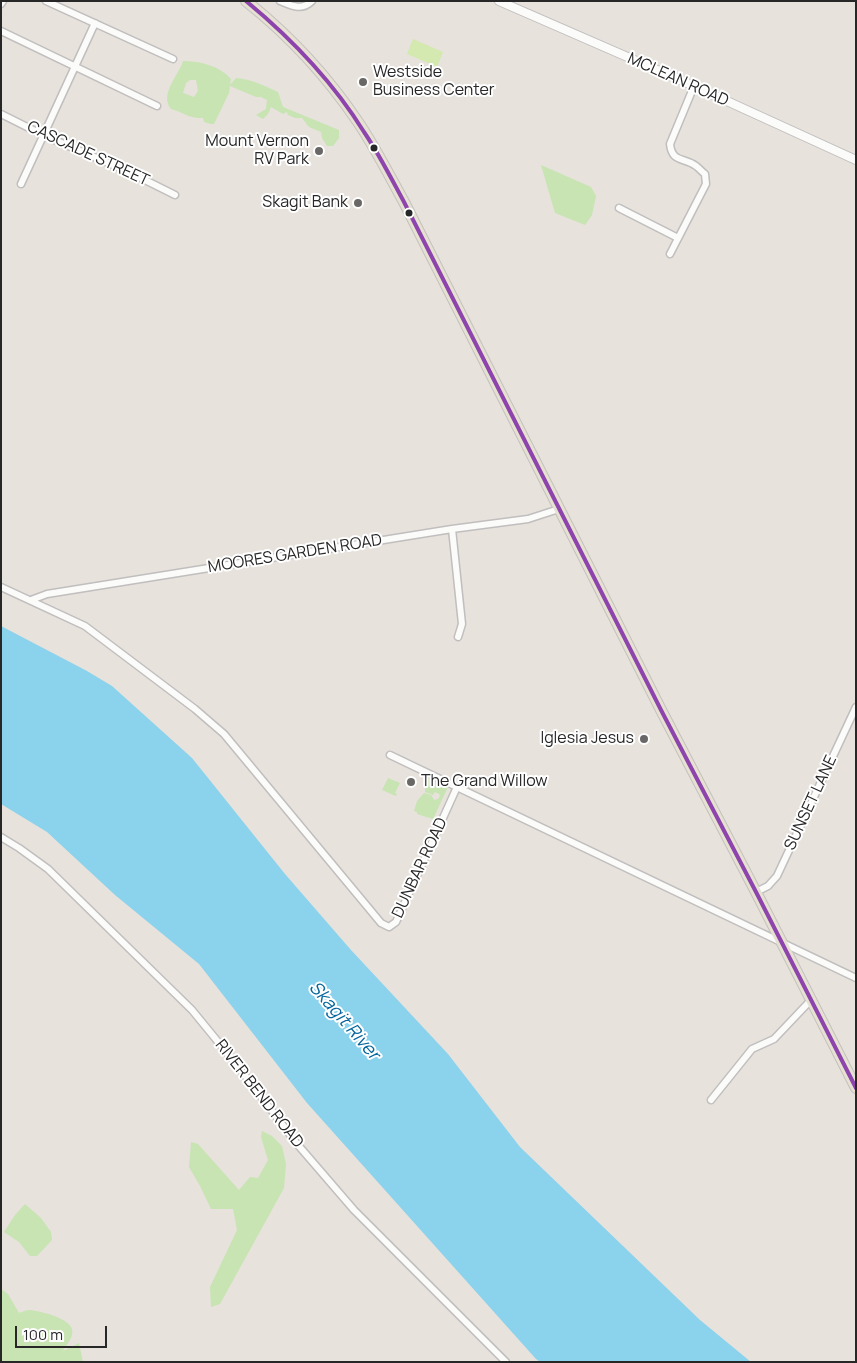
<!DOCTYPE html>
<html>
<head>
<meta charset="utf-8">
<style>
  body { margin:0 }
  #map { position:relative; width:857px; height:1363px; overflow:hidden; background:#e7e2dc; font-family:Manrope,sans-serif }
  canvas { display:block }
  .frame { position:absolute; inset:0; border:2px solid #272727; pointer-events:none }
  .scale { position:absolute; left:15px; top:1326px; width:92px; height:22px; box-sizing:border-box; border:2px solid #272727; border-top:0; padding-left:6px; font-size:15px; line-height:18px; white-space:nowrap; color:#272727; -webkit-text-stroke:4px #fff; paint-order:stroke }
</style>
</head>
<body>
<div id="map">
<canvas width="857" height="1363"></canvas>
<div class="frame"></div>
<div class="scale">100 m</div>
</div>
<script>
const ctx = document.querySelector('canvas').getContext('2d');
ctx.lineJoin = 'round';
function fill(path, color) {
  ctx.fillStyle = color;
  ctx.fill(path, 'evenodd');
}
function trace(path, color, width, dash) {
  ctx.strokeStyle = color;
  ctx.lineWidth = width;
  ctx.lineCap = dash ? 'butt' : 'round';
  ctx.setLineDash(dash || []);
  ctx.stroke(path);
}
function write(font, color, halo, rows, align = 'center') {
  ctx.font = font + ' Manrope,sans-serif';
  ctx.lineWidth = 4;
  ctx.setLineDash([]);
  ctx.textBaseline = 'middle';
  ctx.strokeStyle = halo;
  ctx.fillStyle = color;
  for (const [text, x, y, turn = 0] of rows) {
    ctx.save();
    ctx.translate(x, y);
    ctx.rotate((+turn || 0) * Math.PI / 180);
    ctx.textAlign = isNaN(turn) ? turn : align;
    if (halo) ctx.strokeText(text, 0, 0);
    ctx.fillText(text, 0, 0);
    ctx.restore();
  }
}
fill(new Path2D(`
  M 183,61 C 200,61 220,66 231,79 L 230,85 L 236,78 C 251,79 265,86 278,92 L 283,107 L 339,130 L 339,138 L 333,146 L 327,146 L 322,138 L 321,132 L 309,127 L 302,118 L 295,118 L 288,115 L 287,112 L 283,114 L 271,107 L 268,114 L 263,119 L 256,115 L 266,109 L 267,100 L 261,97 L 256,97 L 230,86 L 229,93 L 214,124 L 211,124 L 204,122 L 203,118 C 189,119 183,112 171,109 C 159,94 179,75 183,61 ZM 190,80 L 196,80 L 198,91 L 194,97 L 183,93 L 186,83 Z
  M 541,165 L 591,187 L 596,196 L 592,215 L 585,225 L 555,213 Z
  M 388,778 L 400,783 L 395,793 L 397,794 L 396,796 L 382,790 Z
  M 427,778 L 448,787 L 433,819 L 417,814 L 417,812 L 414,811 L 417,801 L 424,793 L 431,795 L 434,800 L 438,799 L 440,796 L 439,794 L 435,792 L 433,795 L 425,792 L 426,780 Z
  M 262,1131 L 272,1136 L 282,1146 L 286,1164 L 284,1188 L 220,1304 L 211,1307 L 210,1287 L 237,1230 L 233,1209 L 211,1209 L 200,1186 L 189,1167 L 191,1142 L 198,1144 L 239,1190 L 250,1177 L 258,1178 L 268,1160 L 261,1137 Z
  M 25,1204 L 41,1218 L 51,1232 L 52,1240 L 37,1256 L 30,1256 L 19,1242 L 4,1232 L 15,1215 Z
  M 1,1289 L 8,1294 L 19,1313 C 22,1312 26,1310 30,1310 C 40,1311 69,1318 72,1329 C 74,1337 67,1344 63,1351 L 79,1343 L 83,1362 L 1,1362 Z`), '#c7e4b2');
fill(new Path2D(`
  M 413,39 L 443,52 L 437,67 L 407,54 Z`), '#d3e9af');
fill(new Path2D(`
  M 1,626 L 87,671 L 112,686 L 192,758 L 285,874 L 351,950 L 448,1054 L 520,1147 L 700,1320 L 751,1362 L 540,1362 L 536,1359 L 307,1103 L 199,964 L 115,895 L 47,832 L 1,804 Z`), '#8bd2ed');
const minor = new Path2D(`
  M 46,1 L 173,59
  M 280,1 C 292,6 302,11 312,1
  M 1,4 L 3,1
  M 1,31 L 157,106
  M 1,114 L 43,135 L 127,171 L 175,195
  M 21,184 L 95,23
  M 619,208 L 678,238
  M 670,254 L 706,184 L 705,174 C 702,172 699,168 696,166 C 684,157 672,163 670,144 L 694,86
  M 452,529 L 462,624 L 458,637
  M 1,587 L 85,626 L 195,709 L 224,734 L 381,923 L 389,927 L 396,922 L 457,787
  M 31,600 L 47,594 L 452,529 L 528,519 L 559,509
  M 390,755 L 856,978
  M 1,837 L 19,848 L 48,869 L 192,1010 L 237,1065 L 298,1145 L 354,1210 L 506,1362
  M 756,892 L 768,886 L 777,876 L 856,707
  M 711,1100 L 752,1049 L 774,1039 L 811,1000`);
const tertiary = new Path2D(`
  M 499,1 L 694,86 L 856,160`);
const primary = new Path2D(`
  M 246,1 C 289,35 327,76 358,122 C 375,147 389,175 404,202 L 661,710 L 756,892 L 856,1088`);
trace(minor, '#c0bebe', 9);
trace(tertiary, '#c0bebe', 10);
trace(primary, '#c3c1bf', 12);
trace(minor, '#fbfbfa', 6);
trace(tertiary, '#fbfbfa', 8);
trace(primary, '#e6e1d1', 10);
trace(new Path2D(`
  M 246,1 C 292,39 333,82 364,132 C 379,154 391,178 404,202 L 661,710 L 756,892 L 856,1088`), '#8e44ad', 4);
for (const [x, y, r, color] of [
  [363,82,5,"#6a6866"],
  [374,148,4.5,"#272727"],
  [319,151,5,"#6a6866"],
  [358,203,5,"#6a6866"],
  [409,213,4.5,"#272727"],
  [644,739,5,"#6a6866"],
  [411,782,5,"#6a6866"]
]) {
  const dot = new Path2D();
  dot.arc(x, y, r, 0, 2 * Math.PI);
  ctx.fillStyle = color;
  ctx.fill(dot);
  trace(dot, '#fff', 2);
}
write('16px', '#272727', '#fff', [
  ["Westside",373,73,"left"],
  ["Business Center",373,91,"left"],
  ["Mount Vernon",309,142],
  ["RV Park",309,160],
  ["Skagit Bank",348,203],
  ["Iglesia Jesus",634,739],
  ["The Grand Willow",421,782,"left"]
], 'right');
write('16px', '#272727', '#fff', [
  ["MCLEAN ROAD",678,80,24],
  ["CASCADE STREET",88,154,25],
  ["MOORES GARDEN ROAD",295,554,-9],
  ["SUNSET LANE",811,803,-65],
  ["DUNBAR ROAD",420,868,-65],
  ["RIVER BEND ROAD",259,1094,52]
]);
write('italic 18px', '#06669d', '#fff', [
  ["Skagit River",344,1021,49]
]);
</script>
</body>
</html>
